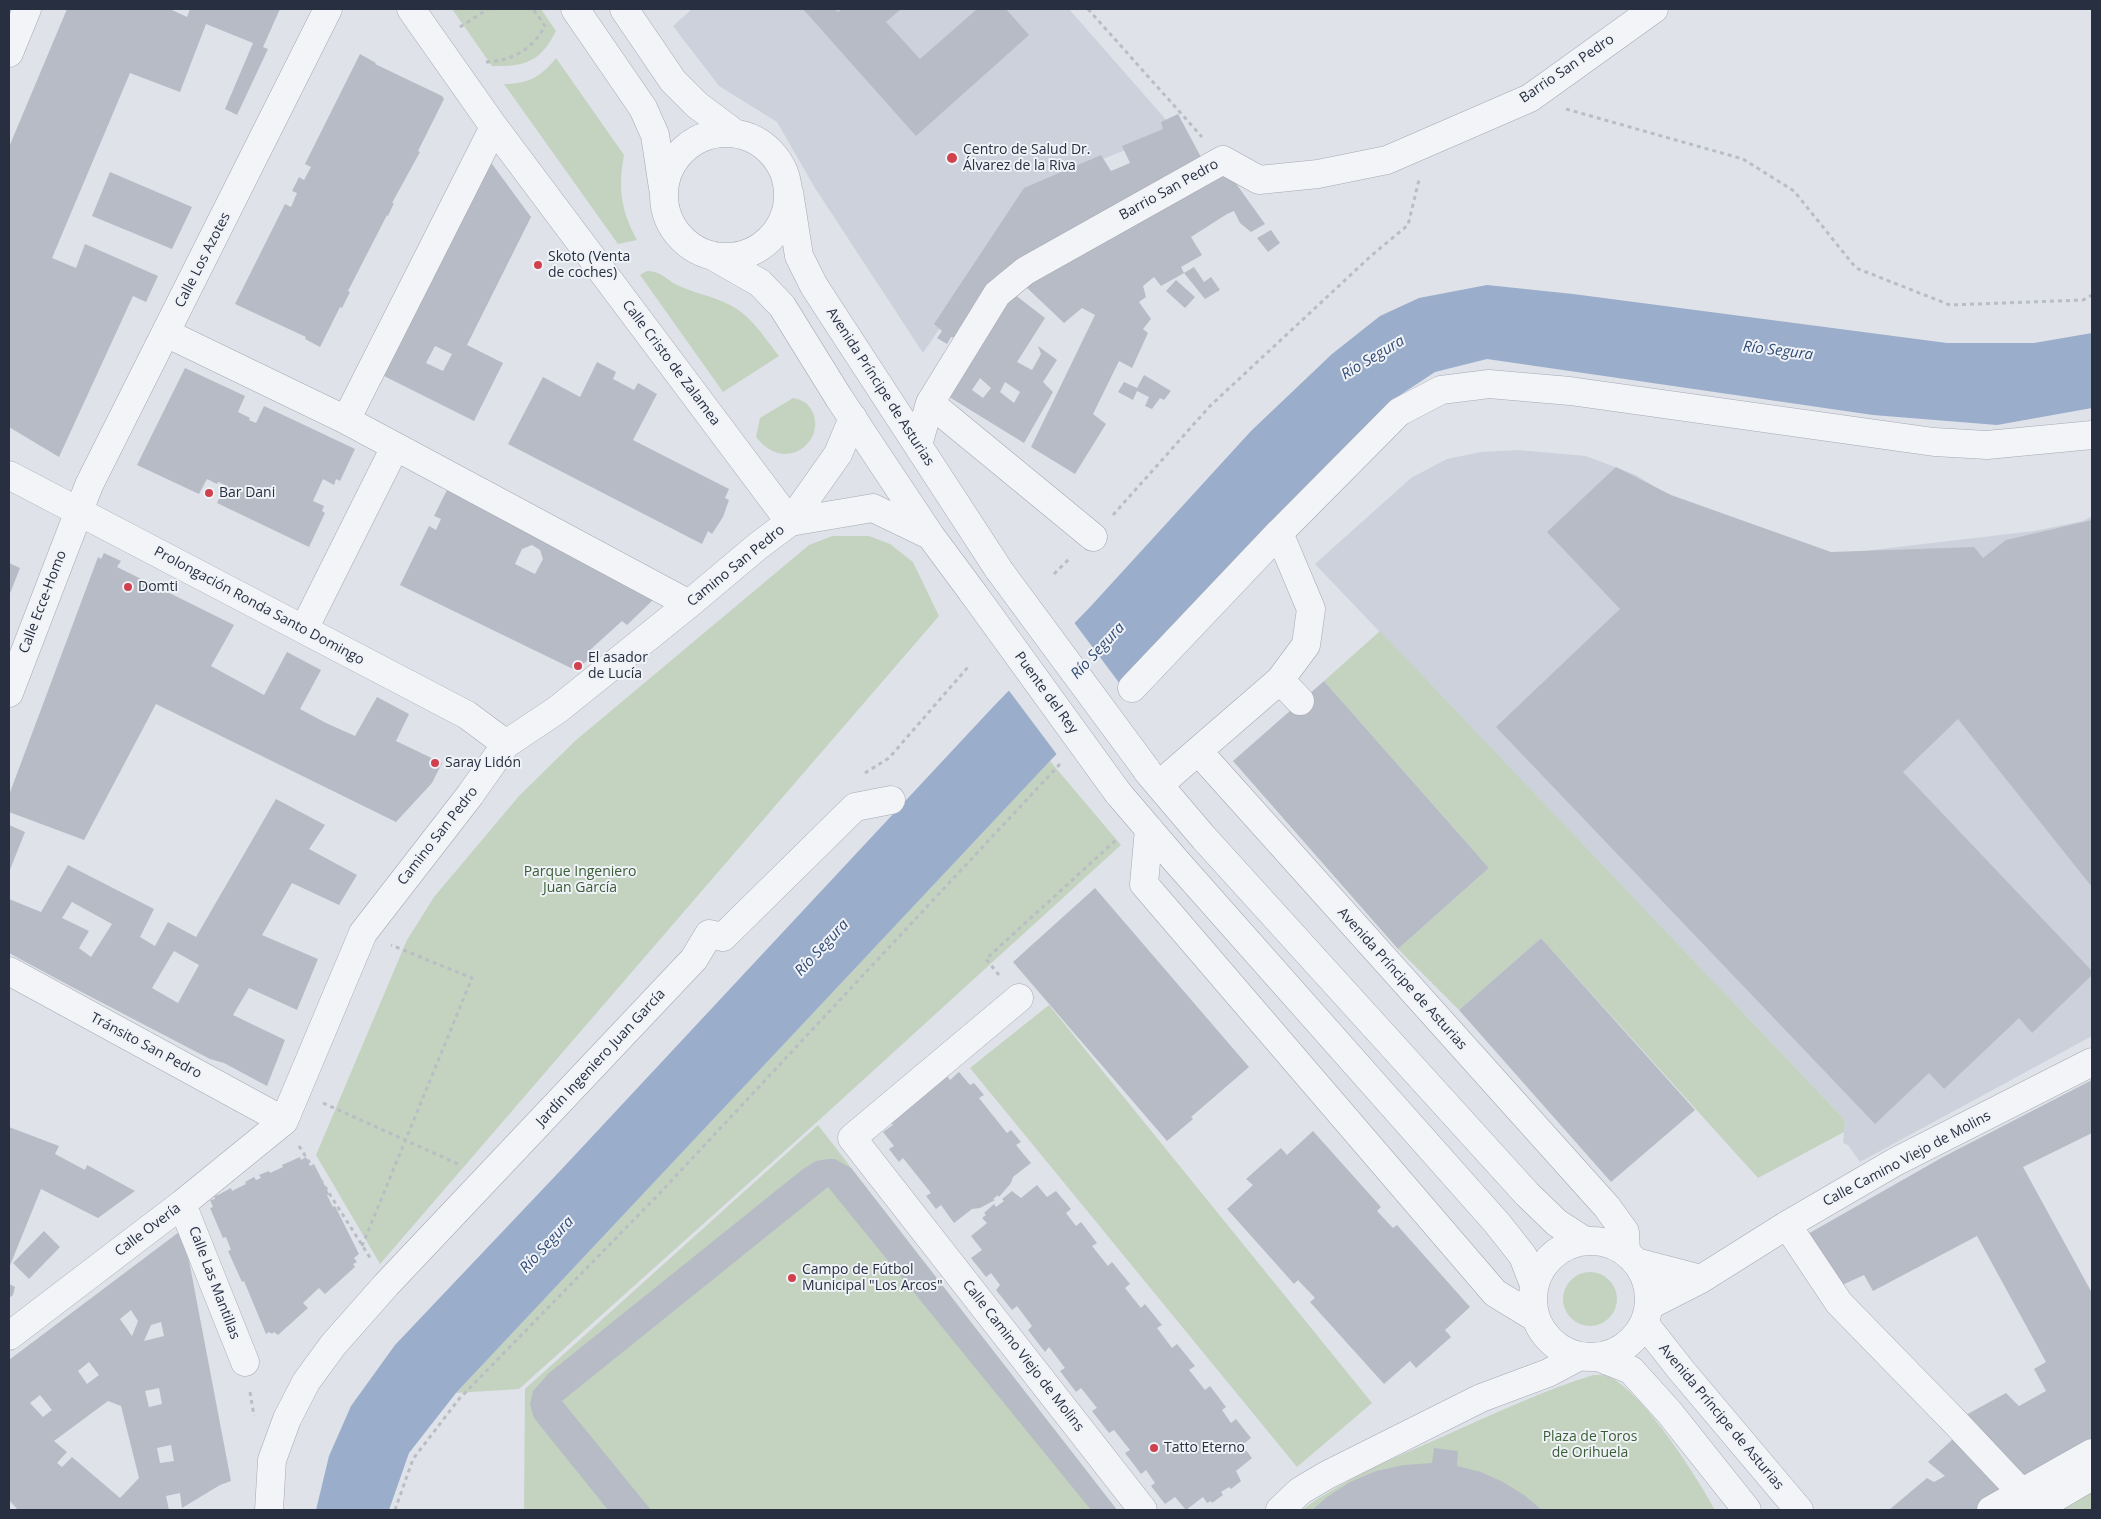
<!DOCTYPE html>
<html>
<head>
<meta charset="utf-8">
<style>
  body { margin:0 }
  #map { position:relative; width:2101px; height:1519px; overflow:hidden; background:#dfe2e9; font-family:"Open Sans",sans-serif }
  canvas { display:block }
  .frame { position:absolute; inset:0; border:10px solid #282f41; pointer-events:none }
</style>
</head>
<body>
<div id="map">
<canvas width="2101" height="1519"></canvas>
<div class="frame"></div>
</div>
<script>
const ctx = document.querySelector('canvas').getContext('2d');
ctx.lineJoin = 'round';
function fill(path, color) {
  ctx.fillStyle = color;
  ctx.fill(path, 'evenodd');
}
function trace(path, color, width, dash) {
  ctx.strokeStyle = color;
  ctx.lineWidth = width;
  ctx.lineCap = dash ? 'butt' : 'round';
  ctx.setLineDash(dash || []);
  ctx.stroke(path);
}
function write(font, color, halo, rows, align = 'center') {
  ctx.font = font + ' "Open Sans",sans-serif';
  ctx.lineWidth = 4;
  ctx.setLineDash([]);
  ctx.textBaseline = 'middle';
  ctx.strokeStyle = halo;
  ctx.fillStyle = color;
  for (const [text, x, y, turn = 0] of rows) {
    ctx.save();
    ctx.translate(x, y);
    ctx.rotate((+turn || 0) * Math.PI / 180);
    ctx.textAlign = isNaN(turn) ? turn : align;
    if (halo) ctx.strokeText(text, 0, 0);
    ctx.fillText(text, 0, 0);
    ctx.restore();
  }
}
fill(new Path2D(`
  M 692,9 L 1069,9 L 1175,130 L 1036,186 L 923,353 L 815,188 L 777,122 L 719,86 L 673,26 Z
  M 1518,450 L 1586,456 L 1636,475 L 1677,501 L 1830,555 L 2034,531 L 2083,521 L 2092,516 L 2092,1036 L 1860,1162 L 1848,1145 L 1843,1143 L 1845,1120 L 1315,564 L 1411,478 L 1447,459 L 1481,452 Z`), '#cdd1db');
fill(new Path2D(`
  M 452,9 L 541,9 L 556,31 C 541,61 526,67 492,66 Z
  M 556,58 L 624,155 C 618,187 621,211 637,240 L 618,244 L 504,84 C 528,84 541,77 556,58 Z
  M 647,271 C 660,271 666,279 677,285 C 694,293 712,296 728,304 C 751,315 764,337 779,356 L 723,392 L 640,275 Z
  M 793,398 C 798,399 804,401 807,404 C 834,433 789,479 756,437 L 760,418 Z
  M 832,536 L 869,536 L 890,544 L 913,562 L 939,616 L 380,1264 L 316,1155 L 407,940 L 434,897 L 519,796 L 575,741 L 809,545 Z
  M 1380,631 L 1845,1120 L 1844,1132 L 1758,1178 L 1541,938 L 1459,1010 L 1398,949 L 1489,868 L 1324,681 Z
  M 1050,761 L 1121,845 L 817,1122 L 519,1389 L 456,1393 Z
  M 1049,1005 L 1372,1403 L 1297,1467 L 970,1068 Z
  M 818,1125 L 1117,1510 L 524,1510 L 525,1389 Z
  M1563 1299a27 27 0 1 1 54 0a27 27 0 1 1-54 0Z
  M 1593,1375 C 1598,1375 1603,1374 1608,1376 C 1643,1392 1696,1475 1715,1510 L 1302,1510 C 1348,1476 1402,1455 1455,1431 C 1500,1411 1545,1390 1593,1375 Z
  M 2092,1492 L 2092,1510 L 2060,1510 Z`), '#c4d3c0');
fill(new Path2D(`
  M 1487,285 L 1573,294 L 1947,343 L 2034,343 L 2092,333 L 2092,408 L 1997,425 L 1873,415 L 1487,359 L 1435,372 L 1391,401 L 1050,761 L 456,1393 L 409,1453 L 389,1510 L 316,1510 L 329,1456 L 351,1406 L 395,1345 L 560,1171 L 992,708 L 1091,606 L 1251,431 L 1332,354 L 1380,316 L 1419,298 Z`), '#9aadca');
fill(new Path2D(`
  M 1073,621 L 1123,688 L 1058,756 L 1007,688 Z`), '#dfe2e9');
fill(new Path2D(`
  M 67,9 L 170,9 L 187,17 L 190,9 L 280,9 L 263,47 L 268,49 L 237,115 L 225,109 L 253,43 L 206,24 L 180,92 L 130,73 L 52,258 L 76,268 L 85,244 L 158,276 L 146,302 L 133,296 L 59,457 L 9,427 L 9,147 Z
  M 803,9 L 835,9 L 838,12 L 842,9 L 901,9 L 886,22 L 920,59 L 977,9 L 1006,9 L 1029,35 L 916,136 Z
  M 360,54 L 376,63 L 375,64 L 442,96 L 444,99 L 418,151 L 420,152 L 392,203 L 394,203 L 388,216 L 387,215 L 348,291 L 350,292 L 342,308 L 340,307 L 320,347 L 305,339 L 306,337 L 235,304 L 285,204 L 291,207 L 297,193 L 292,191 L 299,177 L 304,180 L 311,167 L 305,164 Z
  M 1178,114 L 1202,159 L 1005,269 L 996,276 L 956,338 L 951,337 L 947,344 L 937,338 L 942,331 L 934,324 L 1024,188 L 1101,155 L 1111,171 L 1130,163 L 1122,146 L 1163,129 L 1161,122 Z
  M 473,138 L 531,217 L 467,345 L 503,363 L 474,421 L 360,364 ZM 435,346 L 452,354 L 443,371 L 426,363 Z
  M 1227,171 L 1265,224 L 1251,232 L 1240,223 L 1234,211 L 1227,214 L 1191,237 L 1202,255 L 1181,267 L 1184,273 L 1161,286 L 1154,277 L 1143,286 L 1146,297 L 1139,302 L 1151,319 L 1143,329 L 1148,333 L 1132,368 L 1119,361 L 1093,414 L 1106,424 L 1075,474 L 1031,447 L 1095,315 L 1082,308 L 1064,323 L 1024,285 Z
  M 110,172 L 192,207 L 172,249 L 92,216 Z
  M 1271,230 L 1280,243 L 1268,252 L 1257,238 Z
  M 1194,267 L 1204,282 L 1211,277 L 1220,290 L 1205,299 L 1184,273 Z
  M 1176,280 L 1195,297 L 1185,308 L 1166,291 Z
  M 1010,291 L 1045,318 L 1017,362 L 1032,370 L 1041,354 L 1038,346 L 1057,360 L 1043,382 L 1053,392 L 1024,443 L 946,395 ZM 980,378 L 991,388 L 983,398 L 972,390 ZM 1005,382 L 1020,392 L 1014,403 L 1000,392 Z
  M 597,362 L 616,372 L 613,379 L 634,390 L 638,383 L 657,394 L 633,440 L 729,489 L 725,498 L 729,500 L 723,517 L 712,534 L 708,531 L 702,544 L 508,444 L 543,377 L 580,397 Z
  M 185,368 L 245,396 L 238,412 L 250,418 L 249,420 L 256,423 L 264,406 L 355,449 L 340,481 L 336,479 L 334,485 L 323,479 L 313,501 L 324,506 L 322,511 L 325,513 L 309,547 L 217,503 L 225,485 L 218,482 L 217,484 L 207,479 L 199,494 L 137,465 Z
  M 1144,375 L 1171,391 L 1164,400 L 1160,398 L 1152,409 L 1145,406 L 1149,397 L 1137,391 L 1133,400 L 1118,392 L 1124,382 L 1137,388 Z
  M 1616,467 L 1671,495 L 1831,552 L 1974,547 L 1983,558 L 2006,540 L 2092,520 L 2092,887 L 1958,719 L 1903,772 L 2092,971 L 2092,975 L 2032,1033 L 2019,1018 L 1944,1089 L 1929,1073 L 1875,1124 L 1496,727 L 1620,609 L 1547,532 Z
  M 449,486 L 468,496 L 465,500 L 655,598 L 627,625 L 622,621 L 590,650 L 594,655 L 577,669 L 573,669 L 400,585 L 429,526 L 436,530 L 441,519 L 434,516 ZM 532,545 L 540,550 L 543,559 L 535,574 L 515,564 L 522,549 Z
  M 104,553 L 121,561 L 117,567 L 234,625 L 211,666 L 264,695 L 287,652 L 321,670 L 300,709 L 326,723 L 355,736 L 377,697 L 409,714 L 396,741 L 442,763 L 432,783 L 396,822 L 156,704 L 84,840 L 9,812 L 9,795 L 98,557 L 101,559 Z
  M 9,563 L 20,568 L 9,596 Z
  M 1324,681 L 1489,868 L 1398,949 L 1233,761 Z
  M 276,799 L 325,825 L 309,849 L 357,875 L 339,905 L 292,883 L 262,935 L 318,959 L 297,1010 L 249,988 L 233,1015 L 285,1040 L 267,1086 L 224,1063 L 210,1059 L 72,987 L 9,953 L 9,899 L 41,912 L 68,865 L 154,909 L 140,937 L 155,946 L 168,922 L 196,937 ZM 72,902 L 112,924 L 91,957 L 79,948 L 89,931 L 62,918 ZM 174,951 L 199,965 L 178,1003 L 152,988 Z
  M 9,825 L 25,832 L 9,872 Z
  M 1095,888 L 1249,1067 L 1191,1117 L 1193,1119 L 1167,1141 L 1013,962 Z
  M 1541,938 L 1695,1110 L 1611,1182 L 1459,1010 Z
  M 943,1071 L 950,1080 L 959,1072 L 970,1085 L 974,1083 L 984,1095 L 979,1098 L 1007,1133 L 1011,1130 L 1021,1142 L 1016,1145 L 1031,1163 L 1013,1177 L 1011,1183 L 999,1197 L 998,1195 L 993,1199 L 995,1200 L 980,1208 L 972,1209 L 954,1223 L 941,1205 L 936,1209 L 926,1196 L 931,1193 L 903,1158 L 899,1162 L 889,1149 L 894,1146 L 883,1132 L 893,1125 L 886,1116 Z
  M 2092,1080 L 2092,1133 L 2023,1167 L 2092,1293 L 2092,1444 L 2026,1481 L 1964,1416 L 2006,1393 L 2019,1406 L 2046,1391 L 2034,1369 L 2046,1362 L 1977,1236 L 1873,1291 L 1864,1275 L 1840,1286 L 1806,1235 L 1943,1157 Z
  M 9,1127 L 59,1146 L 55,1154 L 85,1170 L 87,1165 L 135,1191 L 98,1218 L 41,1189 L 9,1268 Z
  M 1313,1131 L 1381,1207 L 1377,1211 L 1393,1228 L 1397,1225 L 1470,1307 L 1445,1330 L 1451,1337 L 1416,1368 L 1410,1361 L 1384,1384 L 1310,1302 L 1315,1298 L 1298,1280 L 1294,1284 L 1227,1209 L 1253,1185 L 1246,1179 L 1281,1148 L 1287,1155 Z
  M 300,1157 L 301,1160 L 306,1157 L 310,1166 L 314,1164 L 329,1194 L 327,1195 L 333,1207 L 335,1206 L 359,1254 L 354,1258 L 357,1262 L 353,1264 L 355,1267 L 325,1294 L 319,1288 L 303,1303 L 308,1308 L 278,1335 L 274,1332 L 272,1334 L 269,1332 L 266,1334 L 244,1281 L 242,1282 L 228,1251 L 231,1250 L 226,1237 L 223,1238 L 210,1208 L 213,1207 L 210,1200 L 215,1199 L 214,1196 L 218,1195 L 231,1188 L 232,1191 L 246,1184 L 245,1182 L 254,1177 L 256,1180 L 261,1178 L 259,1175 L 269,1171 L 270,1173 L 283,1167 L 282,1165 Z
  M 828,1159 L 835,1159 L 851,1168 L 1117,1510 L 1091,1510 L 828,1187 L 562,1401 L 651,1510 L 608,1510 L 534,1418 L 530,1405 L 533,1391 L 549,1373 L 803,1169 L 816,1161 Z
  M 1037,1185 L 1047,1197 L 1056,1191 L 1071,1209 L 1066,1213 L 1076,1226 L 1081,1222 L 1097,1243 L 1092,1246 L 1108,1266 L 1112,1262 L 1130,1284 L 1125,1288 L 1141,1308 L 1145,1304 L 1162,1325 L 1157,1328 L 1172,1348 L 1177,1344 L 1195,1366 L 1189,1370 L 1205,1390 L 1210,1386 L 1226,1407 L 1222,1410 L 1231,1423 L 1236,1419 L 1251,1438 L 1242,1445 L 1252,1458 L 1236,1471 L 1241,1481 L 1231,1489 L 1229,1487 L 1221,1492 L 1223,1495 L 1212,1503 L 1211,1501 L 1207,1503 L 1203,1497 L 1186,1510 L 1175,1497 L 1165,1504 L 1151,1486 L 1155,1483 L 1146,1470 L 1141,1474 L 1125,1453 L 1130,1450 L 1114,1430 L 1109,1433 L 1092,1411 L 1097,1408 L 1081,1388 L 1076,1392 L 1060,1371 L 1065,1368 L 1049,1347 L 1045,1352 L 1028,1330 L 1032,1326 L 1017,1306 L 1012,1310 L 996,1290 L 1000,1285 L 991,1273 L 986,1277 L 971,1258 L 982,1250 L 971,1236 L 987,1223 L 982,1218 L 986,1215 L 984,1213 L 994,1204 L 996,1207 L 1004,1201 L 1002,1199 L 1012,1191 L 1021,1198 Z
  M 183,1229 L 231,1481 L 220,1485 L 182,1508 L 180,1493 L 166,1496 L 169,1510 L 18,1510 L 9,1500 L 9,1360 ZM 131,1310 L 138,1321 L 132,1336 L 120,1319 ZM 161,1322 L 164,1336 L 144,1341 L 151,1325 ZM 89,1362 L 99,1375 L 87,1384 L 78,1371 ZM 159,1388 L 162,1404 L 149,1407 L 145,1391 ZM 40,1395 L 52,1410 L 43,1417 L 30,1403 ZM 108,1401 L 121,1406 L 139,1478 L 120,1498 L 72,1457 L 62,1467 L 57,1463 L 67,1452 L 54,1441 ZM 171,1445 L 174,1461 L 160,1463 L 157,1448 Z
  M 44,1231 L 60,1247 L 29,1279 L 13,1263 Z
  M 9,1284 L 15,1287 L 13,1295 L 9,1298 Z
  M 1954,1438 L 2008,1493 L 1977,1510 L 1889,1510 L 1927,1478 L 1934,1482 L 1945,1476 L 1928,1462 Z
  M 1434,1448 L 1458,1451 L 1457,1466 L 1481,1472 L 1503,1482 L 1524,1495 L 1542,1510 L 1312,1510 L 1327,1497 L 1350,1482 L 1376,1471 L 1404,1465 L 1432,1463 Z`), '#b7bbc6');
const minor = new Path2D(`
  M 411,9 L 494,127 L 790,522
  M 575,9 L 643,108 L 655,135 L 663,188
  M 624,9 L 673,81 L 697,105 L 733,132
  M 9,53 L 27,9
  M664 195a62 62 0 1 1 124 0a62 62 0 1 1-124 0Z
  M 789,192 L 799,256 L 814,286 L 999,570
  M 711,255 L 760,283 L 782,306 L 839,398 L 930,535 L 973,593
  M 166,333 L 346,420 L 689,604
  M 930,403 L 1093,537
  M 346,420 L 494,127
  M 918,445 L 930,403 L 997,294 L 1025,271 L 1223,160 L 1259,180 L 1318,174 L 1387,160 L 1530,98 L 1654,9
  M 9,475 L 467,715 L 506,744
  M 790,522 L 873,508 L 929,535
  M 1279,533 L 1311,609 L 1306,645 L 1280,680
  M 304,629 L 395,447
  M 1132,688 L 1279,533 L 1399,412 L 1441,390 L 1489,384 L 1570,391 L 1934,442 L 1987,445 L 2092,435
  M 9,693 L 89,485 L 328,9
  M 1198,751 L 1280,680 L 1300,701
  M 1147,771 L 1204,838 L 1527,1194 L 1557,1223 L 1585,1241
  M 1159,785 L 1198,751 L 1607,1207 L 1625,1232 L 1626,1252
  M 1118,793 L 1177,862 L 1497,1223 L 1523,1256 L 1534,1285
  M 1149,829 L 1144,884 L 1495,1293 L 1536,1318
  M 9,971 L 284,1121
  M 1019,998 L 852,1138 L 1143,1510
  M 182,1204 L 245,1362
  M 1787,1225 L 1839,1303 L 1956,1423 L 2021,1492
  M1533 1299a58 58 0 1 1 116 0a58 58 0 1 1-116 0Z
  M 1636,1262 L 1701,1279
  M 1650,1305 L 1701,1279 L 1787,1225 L 1895,1162 L 2092,1062
  M 1644,1323 L 1681,1370 L 1799,1510
  M 9,1336 L 182,1204 L 284,1121 L 363,933 L 470,795 L 506,744 L 557,710 L 689,604 L 758,546 L 790,522 L 838,454 L 853,418
  M 1598,1357 L 1631,1370 L 1669,1412 L 1747,1510
  M 269,1510 L 272,1460 L 287,1419 L 306,1382 L 333,1345 L 386,1285 L 694,959 L 709,934 L 723,937 L 855,807 L 891,800
  M 1280,1510 L 1300,1491 L 1327,1475 L 1481,1398 L 1548,1373 L 1580,1356
  M 1991,1510 L 2092,1453
  M 2034,1510 L 2092,1476`);
trace(minor, '#a4a9b3', 29);
trace(new Path2D(`
  M 1088,9 L 1202,137
  M 460,27 L 488,9
  M 486,62 C 512,61 533,49 545,26 L 533,9
  M 1566,109 L 1743,159 L 1794,191 L 1856,268 L 1950,305 L 2083,300 L 2092,295
  M 1113,515 L 1210,406 L 1372,255 L 1408,225 L 1419,180
  M 1054,574 L 1071,557
  M 865,773 L 889,758 L 968,667
  M 999,975 L 986,959 L 1116,840
  M 323,1103 L 458,1164
  M 299,1146 L 371,1259
  M 362,1246 L 472,978 L 391,945
  M 250,1392 L 254,1416
  M 395,1510 L 413,1459 L 459,1399 L 659,1194 L 1060,764`), '#b9bdc4', 3, [4, 4]);
trace(minor, '#f2f4f7', 28);
const minorBridge = new Path2D(`
  M 999,570 L 1146,769
  M 973,593 L 1118,793`);
trace(minorBridge, '#a4a9b3', 29, []);
trace(minorBridge, '#f2f4f7', 28);
for (const [x, y, r, color] of [
  [952,158,6,"#d1414d"],
  [538,265,5,"#d1414d"],
  [209,493,5,"#d1414d"],
  [128,587,5,"#d1414d"],
  [578,666,5,"#d1414d"],
  [435,763,5,"#d1414d"],
  [792,1278,5,"#d1414d"],
  [1154,1448,5,"#d1414d"]
]) {
  const dot = new Path2D();
  dot.arc(x, y, r, 0, 2 * Math.PI);
  ctx.fillStyle = color;
  ctx.fill(dot);
  trace(dot, '#eff2f6', 2);
}
write('14px', '#282f41', '#eff2f6', [
  ["Barrio San Pedro",1567,69,-34],
  ["Barrio San Pedro",1169,190,-29],
  ["Calle Los Azotes",203,260,-63],
  ["Calle Cristo de Zalamea",671,363,53],
  ["Avenida Príncipe de Asturias",880,387,57],
  ["Camino San Pedro",736,566,-39],
  ["Calle Ecce-Homo",43,602,-69],
  ["Prolongación Ronda Santo Domingo",259,606,28],
  ["Puente del Rey",1046,693,54],
  ["Camino San Pedro",438,836,-52],
  ["Avenida Príncipe de Asturias",1402,979,48],
  ["Tránsito San Pedro",146,1046,28],
  ["Jardín Ingeniero Juan García",601,1058,-47],
  ["Calle Camino Viejo de Molins",1907,1159,-28],
  ["Calle Overía",148,1230,-37],
  ["Calle Las Mantillas",214,1283,69],
  ["Calle Camino Viejo de Molins",1023,1356,52],
  ["Avenida Príncipe de Asturias",1721,1417,50]
]);
write('14px', '#282f41', '#eff2f6', [
  ["Centro de Salud Dr.",963,150],
  ["Álvarez de la Riva",963,166],
  ["Skoto (Venta",548,257],
  ["de coches)",548,273],
  ["Bar Dani",219,493],
  ["Domti",138,587],
  ["El asador",588,658],
  ["de Lucía",588,674],
  ["Saray Lidón",445,763],
  ["Campo de Fútbol",802,1270],
  ["Municipal \"Los Arcos\"",802,1286],
  ["Tatto Eterno",1164,1448]
], 'left');
write('14px', '#395d35', '#eff2f6', [
  ["Parque Ingeniero",580,872],
  ["Juan García",580,888],
  ["Plaza de Toros",1590,1437],
  ["de Orihuela",1590,1453]
]);
write('italic 15px', '#314b75', '#eff2f6', [
  ["Río Segura",1778,351,7],
  ["Río Segura",1373,358,-31],
  ["Río Segura",1098,651,-47],
  ["Río Segura",822,948,-47],
  ["Río Segura",547,1245,-47]
]);
</script>
</body>
</html>
